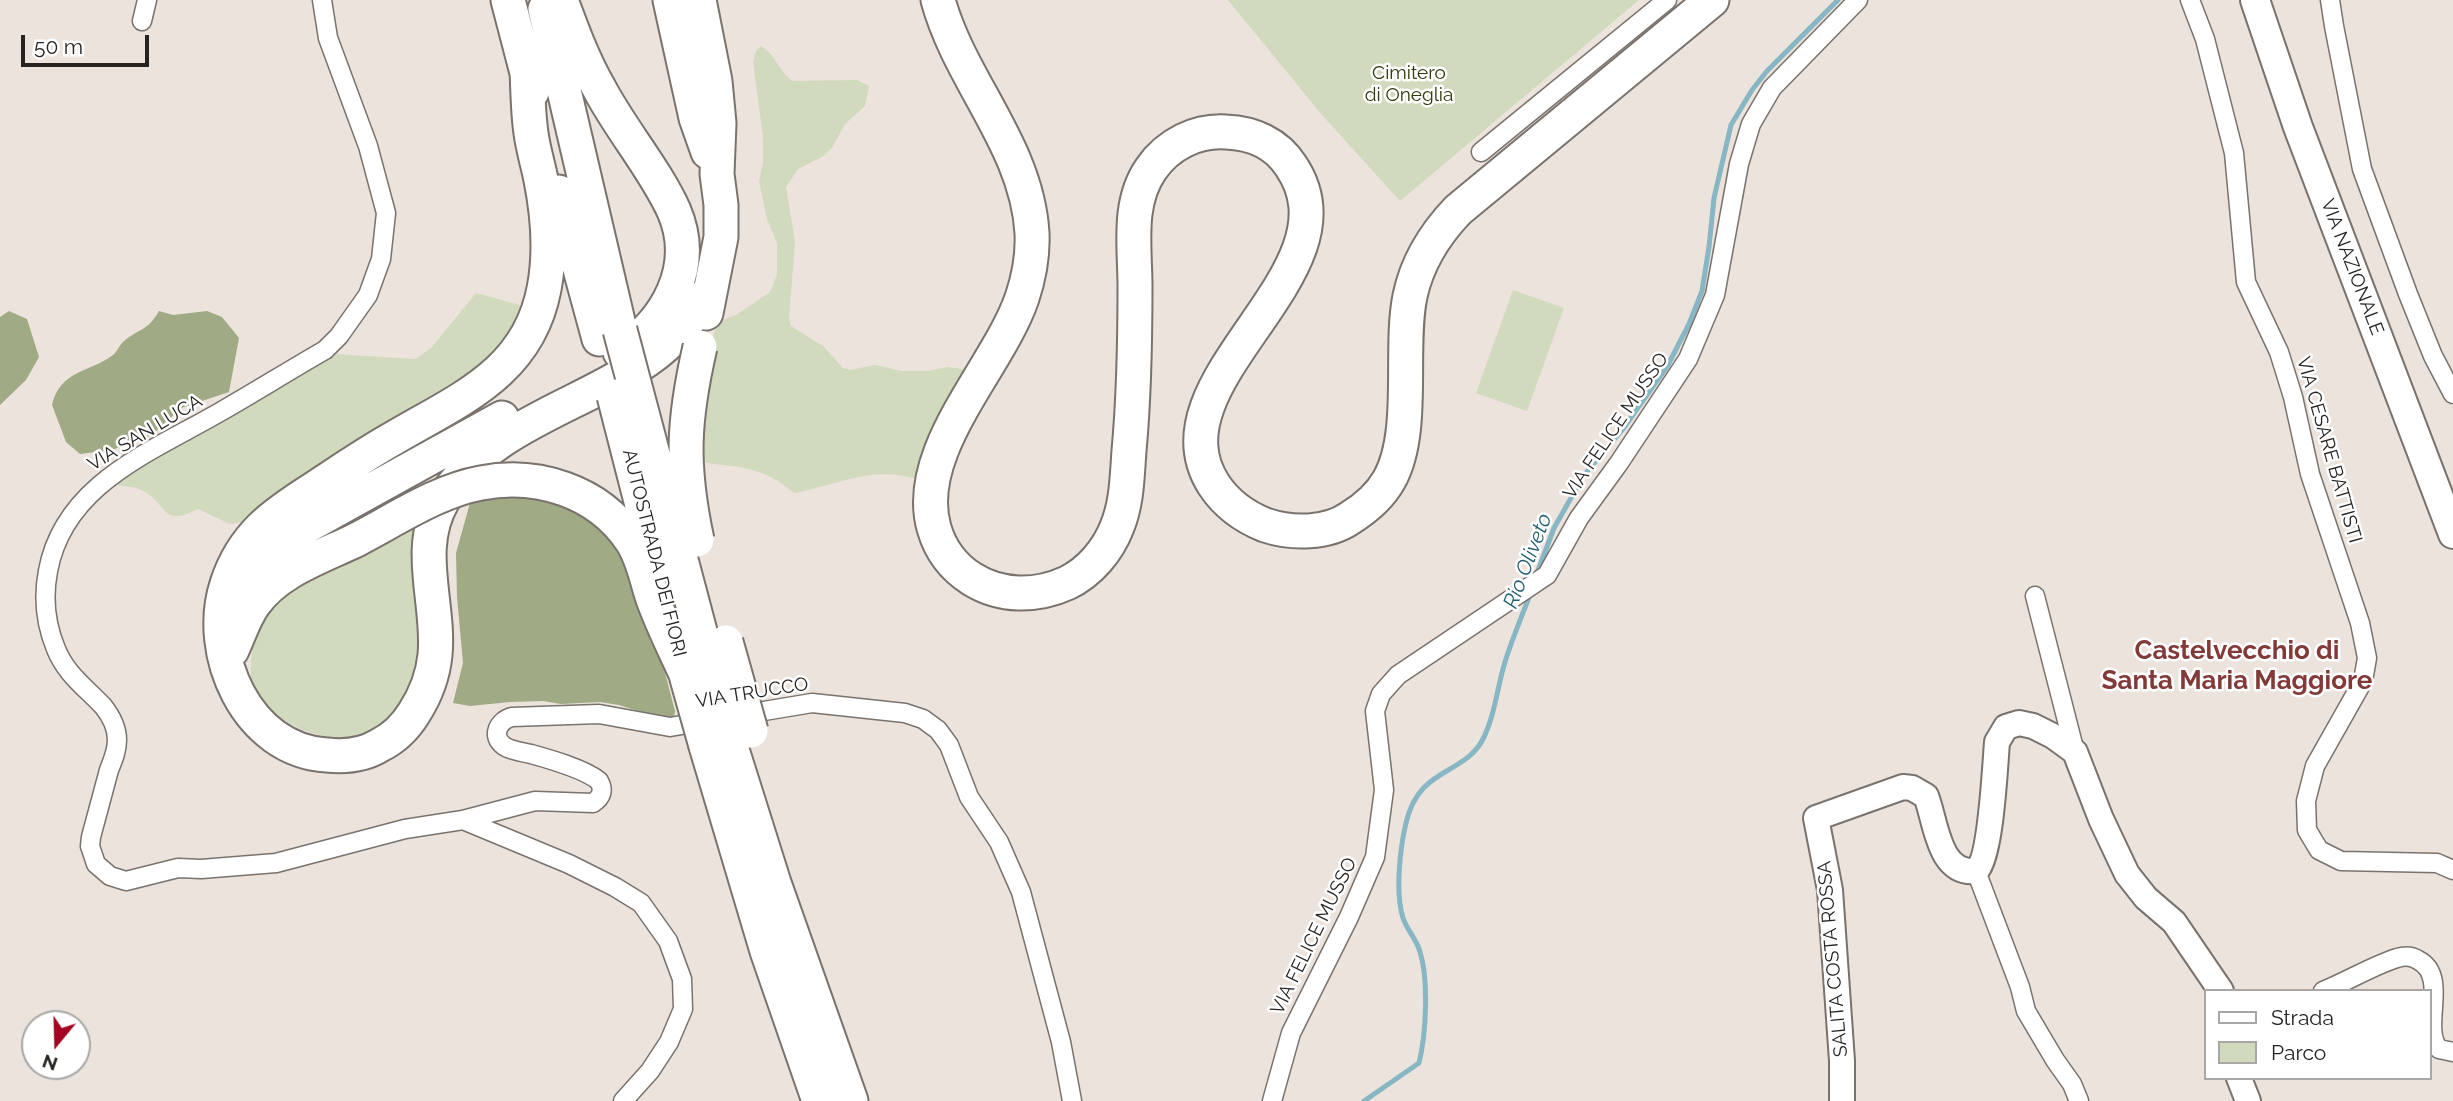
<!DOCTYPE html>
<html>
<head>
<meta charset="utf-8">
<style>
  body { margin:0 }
  #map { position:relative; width:2453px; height:1101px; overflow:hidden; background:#ebe3dc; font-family:Raleway,sans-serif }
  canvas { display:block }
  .legend { position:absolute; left:2204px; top:989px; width:228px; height:91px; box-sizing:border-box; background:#fff; border:2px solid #a8a7a6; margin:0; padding:9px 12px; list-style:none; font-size:21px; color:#262321 }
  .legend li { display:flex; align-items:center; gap:14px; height:35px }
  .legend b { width:35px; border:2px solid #a8a7a6 }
  .north { position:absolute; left:21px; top:1010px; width:70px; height:70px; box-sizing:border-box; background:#fff; border:2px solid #a8a7a6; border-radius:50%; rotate:199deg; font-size:19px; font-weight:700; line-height:28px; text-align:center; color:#262321 }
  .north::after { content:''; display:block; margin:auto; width:24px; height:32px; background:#a30521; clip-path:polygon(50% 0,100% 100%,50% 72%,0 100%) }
  .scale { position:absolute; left:21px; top:35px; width:128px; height:32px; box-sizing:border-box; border:4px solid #262321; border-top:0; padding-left:9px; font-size:21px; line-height:24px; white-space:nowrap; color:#262321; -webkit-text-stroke:5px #fff; paint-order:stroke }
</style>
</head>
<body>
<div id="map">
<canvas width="2453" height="1101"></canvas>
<ul class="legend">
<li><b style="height:9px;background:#fff"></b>Strada</li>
<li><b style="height:19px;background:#d1dabd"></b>Parco</li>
</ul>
<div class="north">N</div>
<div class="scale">50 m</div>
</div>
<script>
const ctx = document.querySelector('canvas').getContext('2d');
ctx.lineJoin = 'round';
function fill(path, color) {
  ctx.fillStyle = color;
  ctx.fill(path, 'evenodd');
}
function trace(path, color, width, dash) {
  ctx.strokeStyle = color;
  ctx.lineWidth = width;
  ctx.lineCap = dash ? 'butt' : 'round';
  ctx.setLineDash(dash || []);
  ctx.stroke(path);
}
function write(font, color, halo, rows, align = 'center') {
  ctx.font = font + ' Raleway,sans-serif';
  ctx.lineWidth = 5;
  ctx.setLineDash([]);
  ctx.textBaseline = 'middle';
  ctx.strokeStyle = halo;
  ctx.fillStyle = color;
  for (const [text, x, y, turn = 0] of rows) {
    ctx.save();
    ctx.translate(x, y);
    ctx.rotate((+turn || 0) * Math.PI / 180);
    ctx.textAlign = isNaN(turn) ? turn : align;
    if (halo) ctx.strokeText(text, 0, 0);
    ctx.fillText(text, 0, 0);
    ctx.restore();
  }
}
fill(new Path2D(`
  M 1228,0 L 1639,0 L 1400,201 L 1322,115 Z
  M 761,46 C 776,55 779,72 793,81 L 857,80 L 869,86 L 865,106 L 845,124 L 832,148 L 822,157 L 798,169 L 786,187 L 795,242 L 789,319 L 791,326 L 823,346 L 843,368 L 850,370 L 875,365 L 901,371 L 928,371 L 948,367 L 970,370 L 917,479 C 870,465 838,485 794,493 C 774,476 757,469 731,466 C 721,464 712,465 702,461 L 700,390 L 717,322 L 736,315 L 770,292 L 777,275 L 777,243 L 767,219 L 759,181 L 763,162 L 763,137 L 753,62 L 756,51 Z
  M 1513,290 L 1564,308 L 1527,411 L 1476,393 Z
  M 476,293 L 527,307 L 525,317 L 485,366 L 243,522 L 230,524 L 198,509 C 163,526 169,509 147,493 C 137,486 125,486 114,485 L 118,476 L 172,447 L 210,429 L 332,354 L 416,359 L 432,347 Z
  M 421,525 L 422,632 L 415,695 L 377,731 L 339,739 L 320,735 L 302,730 L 269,711 L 257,696 L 251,678 L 251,660 L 256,630 L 281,591 L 365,546 Z`), '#d1dabd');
fill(new Path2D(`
  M 9,311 L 27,319 L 39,357 L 26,380 L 0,405 L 0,317 Z
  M 159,311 L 173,315 L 207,311 L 222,317 L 239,338 L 229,392 L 181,408 L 152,435 L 112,450 L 80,454 L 66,442 L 52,405 C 60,370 91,372 113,355 C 117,352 119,346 123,342 C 139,328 147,332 159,311 Z
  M 527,493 L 582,511 L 625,550 L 657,642 L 675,711 L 674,717 L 656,717 L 619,705 L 600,702 L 561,704 L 543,701 L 510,702 L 470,706 L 453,703 L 463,663 L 457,597 L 456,553 L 470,503 L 489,498 Z`), '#a0ab85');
trace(new Path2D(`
  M 1536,576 L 1554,528 L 1584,475 L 1623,429 L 1668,365 L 1689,324 L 1702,291 L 1709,247 L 1714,198 L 1731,125 L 1752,90 L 1767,71 L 1838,0
  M 1364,1101 L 1419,1063 C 1426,1035 1429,980 1420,952 C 1417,940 1407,930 1403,918 C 1395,893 1400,848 1406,823 C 1419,766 1464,776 1483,739 C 1495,715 1497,688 1505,662 C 1512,639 1522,616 1531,592`), '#87b6c5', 5);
const street = new Path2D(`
  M 322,0 L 328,38 L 368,146 L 386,213 L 381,259 L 368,295 L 339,336 L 325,350 C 290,370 255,392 220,412 C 151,452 64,484 48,571 C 43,597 46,625 56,649 C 66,674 85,687 103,706 C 111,716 117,727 117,740 C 117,751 113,760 109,770 C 103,792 97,815 91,837 L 90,846 L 96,864 L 110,876 L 126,881 L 178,868 L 201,869 L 276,863 L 405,829 L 463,820 L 535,801 L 593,803 C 602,797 604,790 599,781 C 585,769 549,759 531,754 C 523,752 511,751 504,746 C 490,736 499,720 512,717 L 599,714 L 670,727 L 705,721
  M 2190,0 L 2205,39 L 2234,153 L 2246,282 L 2279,352 L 2293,397 L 2310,474 L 2360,623 L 2367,658 L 2363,681 L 2315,766 L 2306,801 L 2307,830 L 2319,850 L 2341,861 L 2437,863 L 2453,870
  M 2330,0 L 2334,26 L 2362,169 L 2408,294 L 2433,356 L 2453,394
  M 142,21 L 147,0
  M 1481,152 L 1667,0
  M 2035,596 L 2075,752
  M 740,715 L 812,703 L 905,713 L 923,719 L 938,730 L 949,745 L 969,797 L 999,842 L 1021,892 L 1061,1042 L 1072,1101
  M 463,820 L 569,864 L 615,887 L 641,903 L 668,941 L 682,979 L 683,1009 L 669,1042 L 650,1071 L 623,1101
  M 1976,871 L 2020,987 L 2026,1011 L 2055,1060 L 2072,1084 L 2079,1101
  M 2323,991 C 2348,981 2372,966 2397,958 C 2404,956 2412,956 2418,960 C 2450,976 2420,1028 2439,1049 L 2453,1052
  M 1272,1101 L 1291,1033 L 1349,917 L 1375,857 L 1384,790 L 1375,711 L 1381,694 L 1398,675 L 1547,575 L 1579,518 L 1619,463 L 1688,359 L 1715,295 L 1739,164 L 1751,124 L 1772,88 L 1858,0`);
const secondary = new Path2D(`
  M 2239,1078 L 2248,1101
  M 1842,1101 L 1842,1061 L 1830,890 L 1816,818 L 1903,787 L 1912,788 L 1926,796 C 1936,821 1938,875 1976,871 C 1991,858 1995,766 1997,742 L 2006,727 L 2019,723 L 2033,726 L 2053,736 L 2075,752 L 2101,819 L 2127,874 L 2146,898 L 2174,922 L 2221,991`);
const primary = new Path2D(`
  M 2255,0 L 2298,127 L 2453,534`);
const highway = new Path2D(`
  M 508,0 L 532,92
  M 561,0 C 572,30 583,60 599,88 C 621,130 655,169 674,211 C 698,267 667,322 620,352
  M 670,0 L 696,118 L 708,152
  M 699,0 L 715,81 L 719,123 L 717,174 L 721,205 L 721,237 L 706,313
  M 938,0 C 960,81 1027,146 1032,233 C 1033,255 1029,277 1022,298 C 998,368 912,451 934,528 C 940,549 953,567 972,579 C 1001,597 1036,597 1067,583 C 1090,572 1108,550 1117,527 C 1127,503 1127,477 1129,451 C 1134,397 1135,341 1135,286 C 1135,248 1127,203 1151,169 C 1168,144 1197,130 1226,132 C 1253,133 1277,144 1291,166 C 1364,273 1146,380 1214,485 C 1226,503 1245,517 1265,525 C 1292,534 1327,534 1350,518 C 1366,508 1380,496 1389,480 C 1416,433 1399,349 1410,296 C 1417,263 1435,234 1458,210 L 1712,0
  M 545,9 L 620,330
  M 527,71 C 528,92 528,113 531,133 C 533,149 538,164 541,180 C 548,215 551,253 544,289 C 528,373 460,399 394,438 C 367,453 341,471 315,488 C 274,514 243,535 227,584 C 204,653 247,751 327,755 C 346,757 364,755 380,745 C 394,738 406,726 414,713 C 425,696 433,675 435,655 C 440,603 414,549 443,500 C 487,426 580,407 647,360 C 674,342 692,317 710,290
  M 559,192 L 599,339
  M 245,584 L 259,561 L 287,537 L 502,418
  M 232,650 C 239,635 244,618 254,604 C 277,571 321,557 356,540
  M 728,737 L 774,883 L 851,1101
  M 706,746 L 767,951 L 819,1101`);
trace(street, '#79726d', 21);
trace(secondary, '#79726d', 28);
trace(primary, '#79726d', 32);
trace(highway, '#79726d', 37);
trace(street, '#fff', 18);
trace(secondary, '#fff', 24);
trace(primary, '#fff', 28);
trace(highway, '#fff', 33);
const highwayBridge = new Path2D(`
  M 620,330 L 728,737
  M 614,396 L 657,564
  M 356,540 C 395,520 437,491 481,483 C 537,472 598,491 631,540 C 643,557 646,579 653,599 C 662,624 674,648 685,672
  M 697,540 C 681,465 683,421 700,347
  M 726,642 L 751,731
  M 679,650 L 706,746`);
trace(highwayBridge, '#79726d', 37, []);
trace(highwayBridge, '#fff', 33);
write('19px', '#2f390b', '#fff', [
  ["Cimitero",1409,73],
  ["di Oneglia",1409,95]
]);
write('19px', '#262321', '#fff', [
  ["VIA NAZIONALE",2352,267,69],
  ["VIA FELICE MUSSO",1616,426,-56],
  ["VIA SAN LUCA",145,433,-31],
  ["VIA CESARE BATTISTI",2329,450,74],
  ["AUTOSTRADA DEI FIORI",654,553,76],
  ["VIA TRUCCO",752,693,-9],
  ["VIA FELICE MUSSO",1314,936,-64],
  ["SALITA COSTA ROSSA",1833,959,-95]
]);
write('italic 21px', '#225f70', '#fff', [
  ["Rio Oliveto",1528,561,-69]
]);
write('bold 26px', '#823a39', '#fff', [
  ["Castelvecchio di",2237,651],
  ["Santa Maria Maggiore",2237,681]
]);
</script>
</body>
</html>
